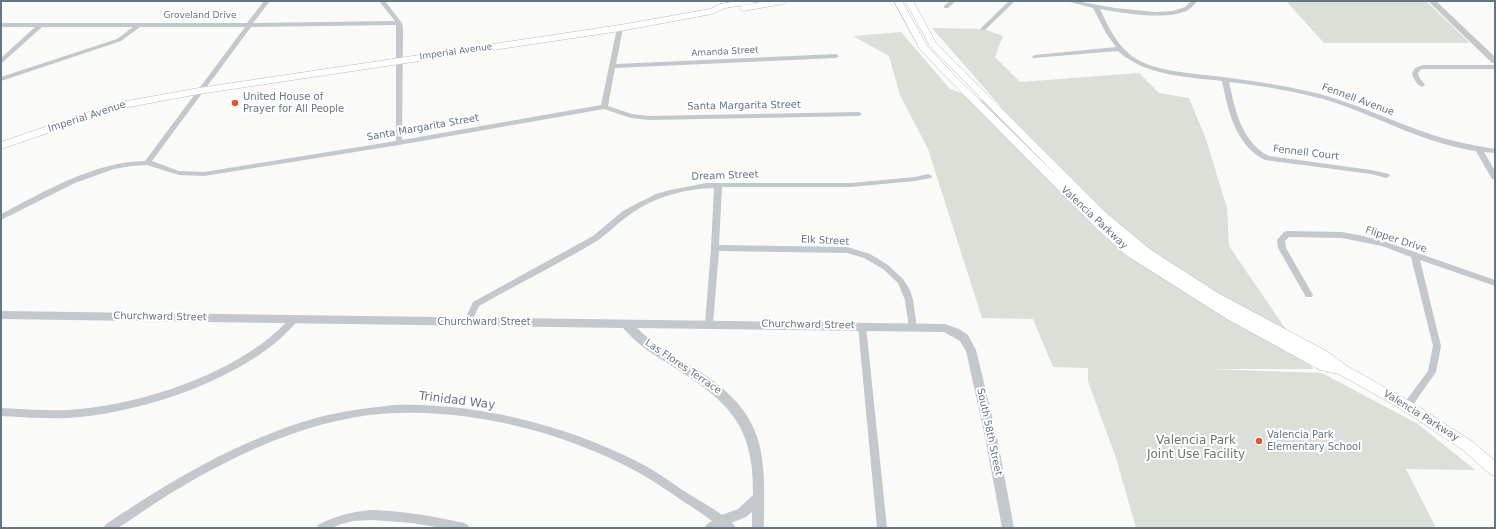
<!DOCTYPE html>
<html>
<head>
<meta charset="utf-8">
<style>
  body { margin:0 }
  #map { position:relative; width:1496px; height:529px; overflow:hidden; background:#fafaf8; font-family:"DejaVu Sans",sans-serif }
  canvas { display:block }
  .frame { position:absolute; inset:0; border:2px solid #657683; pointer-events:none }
</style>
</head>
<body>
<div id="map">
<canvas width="1496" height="529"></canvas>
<div class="frame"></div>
</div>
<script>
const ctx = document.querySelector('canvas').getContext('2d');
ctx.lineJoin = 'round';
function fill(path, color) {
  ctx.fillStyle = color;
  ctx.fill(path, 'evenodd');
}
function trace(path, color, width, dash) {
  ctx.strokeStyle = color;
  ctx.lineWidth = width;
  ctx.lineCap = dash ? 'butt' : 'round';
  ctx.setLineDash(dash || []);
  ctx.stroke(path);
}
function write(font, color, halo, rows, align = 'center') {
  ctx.font = font + ' "DejaVu Sans",sans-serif';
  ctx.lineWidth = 4;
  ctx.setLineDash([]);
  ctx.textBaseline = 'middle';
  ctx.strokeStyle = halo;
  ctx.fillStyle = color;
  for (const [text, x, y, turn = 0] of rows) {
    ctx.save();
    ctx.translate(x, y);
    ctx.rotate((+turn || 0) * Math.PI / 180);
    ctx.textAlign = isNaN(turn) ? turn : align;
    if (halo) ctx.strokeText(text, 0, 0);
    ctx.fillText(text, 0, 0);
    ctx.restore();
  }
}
fill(new Path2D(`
  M 1286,1 L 1426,1 L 1470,43 L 1324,43 Z
  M 932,28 L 983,29 L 1003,36 L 995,57 L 1020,82 L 1139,73 L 1159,93 L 1189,98 L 1206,139 L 1227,208 L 1229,246 L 1313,369 L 1208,369 L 1322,373 L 1418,424 L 1475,470 L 1406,469 L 1436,528 L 1136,528 L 1116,458 L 1088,381 L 1088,368 L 1053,367 L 1033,319 L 982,318 L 928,149 L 900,95 L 889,56 L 853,36 L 901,32 L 950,89 L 1001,107 Z`), '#dadfd7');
const secondary = new Path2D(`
  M 894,1 L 902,1 L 927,46 L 957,78 L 1059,178 L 930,46 L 905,1 L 913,1 L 936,43 L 1105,212 L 1151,250 L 1218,293 L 1328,352 L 1347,366 L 1411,402 L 1473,442 L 1495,461 L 1495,476 L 1490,474 L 1463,450 L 1403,410 L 1339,374 L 1320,370 L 1227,319 L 1126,255 L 1097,229 L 951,82 L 920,49 Z`);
const primary = new Path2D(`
  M 737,1 L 755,1 L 751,4 L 725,8 L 712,14 L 620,31 L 199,94 L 118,109 L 1,149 L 1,142 L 116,103 L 199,88 L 620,25 L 710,9 L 720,4 Z
  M 768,1 L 787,1 L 783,4 L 743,11 L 739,8 L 743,5 Z`);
trace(secondary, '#b3babf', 1);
trace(primary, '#b5babe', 1);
fill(new Path2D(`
  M 264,1 L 270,1 L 253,23 L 395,21 L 379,1 L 385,1 L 402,23 L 403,28 L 402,140 L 601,105 L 617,28 L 620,26 L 623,28 L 616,64 L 836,54 L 839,56 L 836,58 L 615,68 L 608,106 L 632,114 L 649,116 L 859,112 L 862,114 L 859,116 L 649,120 L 631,118 L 604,109 L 399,145 L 204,176 L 179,175 L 147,165 L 131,166 L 114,169 L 75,183 L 1,220 L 1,214 C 45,191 94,162 145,161 L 245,27 L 140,27 L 121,41 L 1,81 L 1,77 L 117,39 L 133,27 L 42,27 L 3,62 L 1,63 L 1,58 L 35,27 L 1,27 L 1,23 L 247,23 ZM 396,25 L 396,141 L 204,172 L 179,171 L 152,161 L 251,27 Z
  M 950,1 L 956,1 L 948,8 L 944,8 L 944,6 Z
  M 1009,1 L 1015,1 L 985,30 L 981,30 L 981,28 Z
  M 1066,1 L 1076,1 L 1115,8 L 1156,12 L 1173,11 L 1185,7 L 1191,1 L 1197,1 C 1195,4 1191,8 1188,10 C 1168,21 1122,13 1100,9 C 1110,30 1119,50 1140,61 C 1162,72 1190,73 1214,76 C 1248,80 1282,85 1316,93 C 1354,103 1390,120 1427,133 C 1449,141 1472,145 1495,149 L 1495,153 L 1484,152 L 1495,171 L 1495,179 L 1492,179 L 1476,151 C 1427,144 1382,119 1336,103 C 1301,92 1265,86 1229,82 C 1235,109 1241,142 1269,156 L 1371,170 L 1389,174 L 1390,176 L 1386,178 L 1371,174 L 1265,160 C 1235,145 1228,110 1222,81 C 1188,77 1145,76 1118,51 L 1033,58 L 1032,57 L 1035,55 L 1116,47 L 1106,33 L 1093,8 Z
  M 1423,65 L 1495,65 L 1495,69 L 1424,69 L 1420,70 L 1418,73 L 1419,77 L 1425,85 L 1422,87 C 1417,85 1413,78 1412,73 L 1415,68 Z
  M 928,174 L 932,176 L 931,178 L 915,181 L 851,187 L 722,187 L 719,245 L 847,247 L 870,254 L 888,265 L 903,279 L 910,290 L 913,300 L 917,328 L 916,330 L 910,330 L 909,328 L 905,300 L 898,283 L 883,269 L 864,258 L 847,253 L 719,251 L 713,324 L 712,326 L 706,326 L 705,324 L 711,248 L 714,188 C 684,189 653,197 628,216 C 616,224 607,235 595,242 C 557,265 517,284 479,306 L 471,323 L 465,323 L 464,321 L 473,302 L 593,236 L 623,211 L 634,205 L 656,194 L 670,190 L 706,183 L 851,183 L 915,177 Z
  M 1287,231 L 1342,232 L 1363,236 L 1386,242 L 1495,280 L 1495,286 L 1420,260 L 1441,346 L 1436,372 L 1410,409 L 1407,410 L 1404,409 L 1402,406 L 1428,371 L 1433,346 L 1411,257 L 1382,246 L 1342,238 L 1289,237 L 1285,241 L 1286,248 L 1313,295 L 1312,297 L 1306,297 L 1278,248 L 1277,240 L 1284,232 Z
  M 295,316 L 298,317 L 299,319 L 298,321 C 288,331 278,342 266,350 C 214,388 132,414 68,418 C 46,419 23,417 1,416 L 1,408 C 23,409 46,411 68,410 C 132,406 208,382 260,345 C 272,337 282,326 292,317 Z
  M 862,323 L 865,324 L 866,326 L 887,528 L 877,528 L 858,326 L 859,324 Z
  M 394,405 C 478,402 578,428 651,469 C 665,477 678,488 692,496 C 702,502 732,519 736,528 L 723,528 L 721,527 L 719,528 L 705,528 L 706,525 L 712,521 C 699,511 685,503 671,493 C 662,487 653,481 643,475 C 561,429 450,402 356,417 C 310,425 266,442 225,463 C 197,477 170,493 145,510 C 138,514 123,526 117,528 C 113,529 108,528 104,528 L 105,525 C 171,480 239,440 316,418 C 342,411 368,408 394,405 Z
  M 372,510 C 403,511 433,516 464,523 L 468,525 L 469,528 L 442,528 L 412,523 L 372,520 L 353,521 L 338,525 L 332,528 L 317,528 L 318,525 C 337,515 351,512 372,510 Z`), '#c3c8cc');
fill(new Path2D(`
  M 1428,1 L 1436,1 L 1495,57 L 1495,63 L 1492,63 Z
  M 1,311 L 945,324 L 959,329 L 968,335 L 976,350 L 997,437 L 1014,528 L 1002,528 L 985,437 L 966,351 L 960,341 L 944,332 L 637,328 C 656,347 680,359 702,373 C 768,417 765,456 764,528 L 752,528 L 752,512 L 746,517 L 721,527 L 716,525 L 715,521 L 716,517 L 738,509 L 753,495 C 754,429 732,404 678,370 C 667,362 654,356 643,347 C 635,341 629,334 623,328 L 1,319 Z`), '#c3c8cc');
fill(secondary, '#fff');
fill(primary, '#fff');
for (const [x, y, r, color] of [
  [235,103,4,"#e4572e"],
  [1259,441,4,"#e4572e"]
]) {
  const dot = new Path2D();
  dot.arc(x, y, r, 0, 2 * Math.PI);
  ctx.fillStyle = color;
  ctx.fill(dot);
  trace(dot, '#fff', 1.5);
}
write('9px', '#657683', '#fff', [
  ["Groveland Drive",200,16],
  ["Imperial Avenue",456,52,-8],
  ["Amanda Street",725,52,-3]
]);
write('10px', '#657683', '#fff', [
  ["United House of",243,97],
  ["Prayer for All People",243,109],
  ["Valencia Park",1267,435],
  ["Elementary School",1267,447]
], 'left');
write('10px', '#657683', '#fff', [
  ["Fennell Avenue",1358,100,20],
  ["Santa Margarita Street",744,106,-1],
  ["Imperial Avenue",87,117,-18],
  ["Santa Margarita Street",423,128,-10],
  ["Fennell Court",1306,153,7],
  ["Dream Street",725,176,-2],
  ["Valencia Parkway",1094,218,43],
  ["Flipper Drive",1396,240,18],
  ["Elk Street",825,241,3],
  ["Churchward Street",160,317,1],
  ["Churchward Street",484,322],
  ["Churchward Street",808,325,1],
  ["Las Flores Terrace",683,367,34],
  ["Valencia Parkway",1421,416,32],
  ["South 58th Street",989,432,78]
]);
write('12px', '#657683', '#fff', [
  ["Trinidad Way",457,401,7]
]);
write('12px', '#687a64', '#fff', [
  ["Valencia Park",1196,441],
  ["Joint Use Facility",1196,455]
]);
</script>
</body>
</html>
